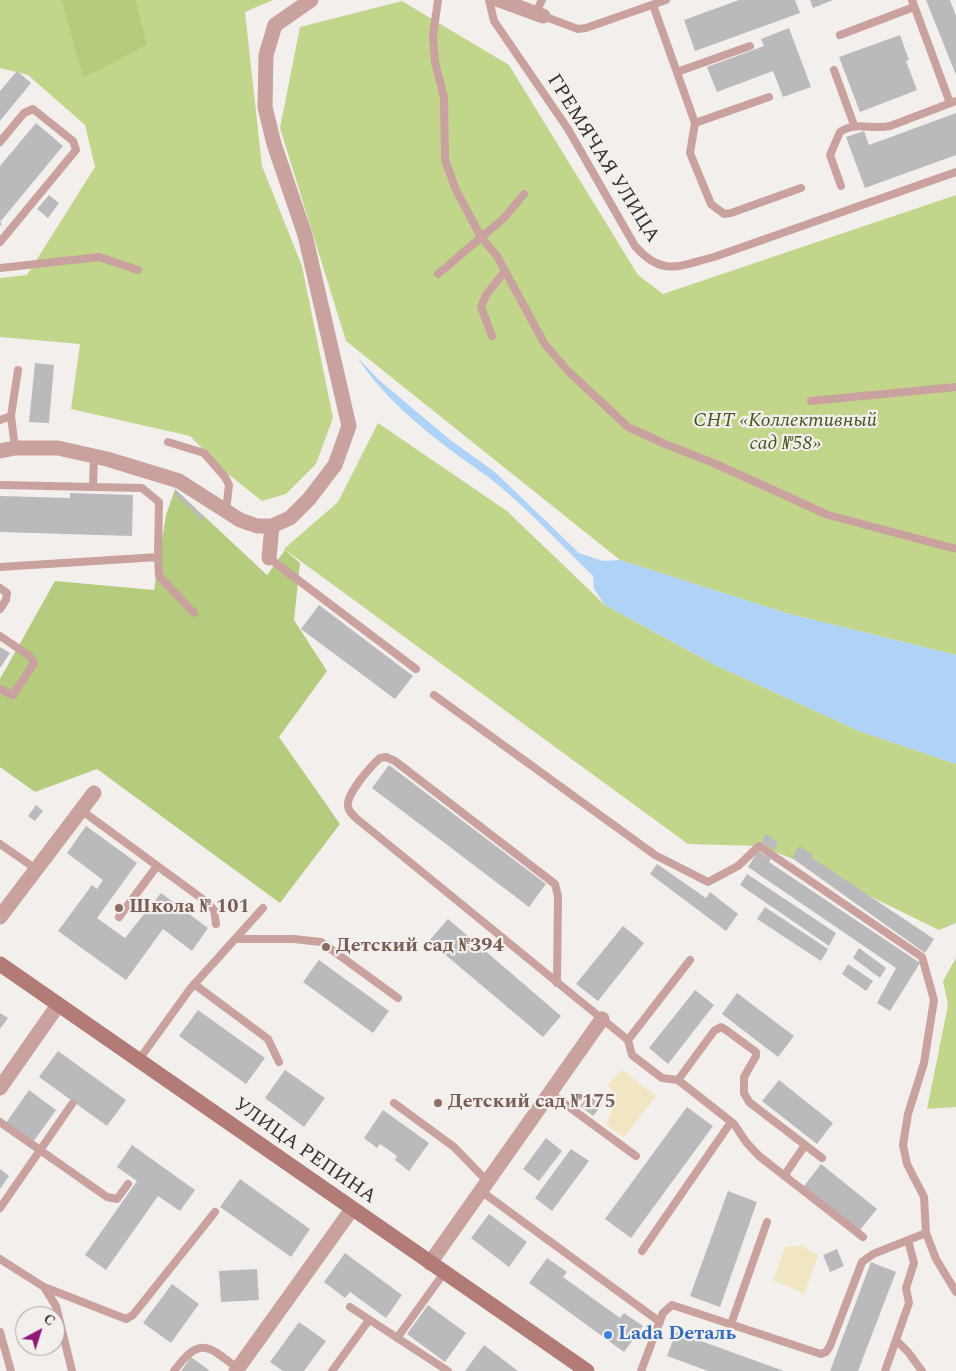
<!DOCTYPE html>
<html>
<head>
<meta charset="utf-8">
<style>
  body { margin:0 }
  #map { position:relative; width:956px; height:1371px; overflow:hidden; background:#f3efed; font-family:Spectral,serif }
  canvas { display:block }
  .north { position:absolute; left:15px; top:1306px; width:50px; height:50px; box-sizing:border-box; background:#f3efed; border:1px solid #a6a3a2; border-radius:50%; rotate:40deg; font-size:14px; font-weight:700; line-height:20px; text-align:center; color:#333231 }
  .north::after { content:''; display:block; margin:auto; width:18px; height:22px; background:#8f1878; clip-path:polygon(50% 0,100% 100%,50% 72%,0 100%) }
</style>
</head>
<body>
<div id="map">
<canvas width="956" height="1371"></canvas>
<div class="north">С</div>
</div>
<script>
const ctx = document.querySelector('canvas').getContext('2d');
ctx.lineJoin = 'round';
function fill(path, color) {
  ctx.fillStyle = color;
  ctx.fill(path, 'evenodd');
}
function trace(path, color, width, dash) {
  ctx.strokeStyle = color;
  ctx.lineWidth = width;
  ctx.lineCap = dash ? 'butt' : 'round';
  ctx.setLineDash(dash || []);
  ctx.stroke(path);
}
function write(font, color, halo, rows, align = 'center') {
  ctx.font = font + ' Spectral,serif';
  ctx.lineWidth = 4.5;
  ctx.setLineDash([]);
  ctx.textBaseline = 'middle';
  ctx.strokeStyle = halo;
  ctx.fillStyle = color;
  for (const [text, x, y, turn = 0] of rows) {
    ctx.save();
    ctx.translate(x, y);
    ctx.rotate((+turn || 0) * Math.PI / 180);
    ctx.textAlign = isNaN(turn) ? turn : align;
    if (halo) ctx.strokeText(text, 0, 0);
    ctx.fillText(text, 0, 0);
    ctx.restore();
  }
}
fill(new Path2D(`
  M 0,0 L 61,0 L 83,77 L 148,45 L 136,0 L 273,0 L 245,12 L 262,166 L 302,266 L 333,418 L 316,464 L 286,494 L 262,501 L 223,470 L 190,436 L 71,409 L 80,344 L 0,337 L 0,278 L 27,275 L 95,167 L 85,125 L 28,75 L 0,68 Z
  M 402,1 L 509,65 L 638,275 L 663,294 L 956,195 L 956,655 L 786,613 L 620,560 L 346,341 L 280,128 L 300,27 Z
  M 378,423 L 507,511 L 605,605 L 715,665 L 859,731 L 956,764 L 956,923 L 939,930 L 796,860 L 759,846 L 688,844 L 284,549 L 338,502 Z
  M 956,958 L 956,1107 L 927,1109 L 948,1005 L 943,981 Z`), '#c2d68b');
fill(new Path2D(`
  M 61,0 L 136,0 L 148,45 L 83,78 Z
  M 175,489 L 267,575 L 285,550 L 300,563 L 294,620 L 327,671 L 279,737 L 340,824 L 280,903 L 97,769 L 35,792 L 0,767 L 0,679 L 55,581 L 154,590 L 166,515 Z`), '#b5cb7d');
fill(new Path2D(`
  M 622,1070 L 656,1096 L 624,1137 L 606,1125 L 617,1098 L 608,1084 Z
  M 801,1245 L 818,1256 L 804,1294 L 773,1280 L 785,1247 Z`), '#f0e6c1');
fill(new Path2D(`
  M 357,357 L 379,380 L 449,439 L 495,472 L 579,553 L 603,561 L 620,560 L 786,613 L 956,655 L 956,764 L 859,731 L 715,665 L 605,605 L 594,589 L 593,576 C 561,545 531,512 497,484 C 485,474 472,466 460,457 C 422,429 383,397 357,357 Z`), '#aed3f6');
fill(new Path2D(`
  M 739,0 L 795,0 L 800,13 L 695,51 L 684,20 Z
  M 810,0 L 833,0 L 813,8 Z
  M 926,0 L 950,0 L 956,16 L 956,75 Z
  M 789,28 L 811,87 L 783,97 L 773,71 L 717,92 L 707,67 L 764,46 L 761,39 Z
  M 900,35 L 909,60 L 906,61 L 917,90 L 860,112 L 839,57 Z
  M 17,71 L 31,83 L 0,121 L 0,91 Z
  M 956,113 L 956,155 L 865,188 L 846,137 L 864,131 L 869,145 Z
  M 36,123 L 63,146 L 0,222 L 2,224 L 0,226 L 0,166 Z
  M 49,195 L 59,203 L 48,218 L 37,209 Z
  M 35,363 L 54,365 L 49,423 L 29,422 Z
  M 175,489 L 203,516 L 204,522 L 176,495 Z
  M 70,493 L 133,495 L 132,536 L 0,532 L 0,496 L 70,498 Z
  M 319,605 L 413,676 L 395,699 L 301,629 Z
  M 0,647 L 10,653 L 0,668 Z
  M 389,765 L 546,884 L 529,907 L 372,788 Z
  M 36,805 L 43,811 L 35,821 L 28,816 Z
  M 86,826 L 137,863 L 97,918 L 125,938 L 161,893 L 208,928 L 192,951 L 163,929 L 126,980 L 58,931 L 92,885 L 97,889 L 103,880 L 67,853 Z
  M 766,834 L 778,842 L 775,850 L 761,842 Z
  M 799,846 L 813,855 L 811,857 L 934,939 L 925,953 L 792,858 Z
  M 758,851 L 771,859 L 769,862 L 920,963 L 890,1011 L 877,1003 L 896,968 L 748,867 Z
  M 657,864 L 706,898 L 710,892 L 738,914 L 726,931 L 650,874 Z
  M 747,874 L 836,933 L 829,946 L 740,885 Z
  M 765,907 L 828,949 L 821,961 L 757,919 Z
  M 448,919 L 561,1016 L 543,1037 L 429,941 Z
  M 623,926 L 644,943 L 598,1001 L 576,984 Z
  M 859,948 L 886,968 L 880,978 L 853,958 Z
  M 319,960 L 389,1011 L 373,1033 L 303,982 Z
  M 848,964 L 873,981 L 866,991 L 842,974 Z
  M 695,990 L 714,1005 L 668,1064 L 649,1048 Z
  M 737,993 L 794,1036 L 778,1057 L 722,1014 Z
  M 198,1010 L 265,1058 L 246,1084 L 179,1036 Z
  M 0,1013 L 8,1018 L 0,1029 Z
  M 58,1051 L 126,1100 L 107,1126 L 39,1077 Z
  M 285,1070 L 325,1098 L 304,1127 L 265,1098 Z
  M 779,1080 L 833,1123 L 817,1144 L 762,1101 Z
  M 29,1090 L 56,1110 L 33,1142 L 6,1123 Z
  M 588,1095 L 602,1105 L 593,1116 L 580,1106 Z
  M 687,1107 L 713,1126 L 631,1238 L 605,1219 Z
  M 383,1110 L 429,1143 L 409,1171 L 395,1160 L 397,1156 L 380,1144 L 377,1148 L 364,1138 Z
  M 546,1138 L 562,1151 L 539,1181 L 523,1169 Z
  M 132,1145 L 195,1190 L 180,1211 L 158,1196 L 106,1270 L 85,1255 L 137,1181 L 117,1167 Z
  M 571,1149 L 589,1161 L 552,1211 L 535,1198 Z
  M 821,1164 L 877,1209 L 859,1231 L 804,1186 Z
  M 0,1169 L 9,1176 L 0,1189 Z
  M 240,1179 L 310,1229 L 291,1257 L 220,1207 Z
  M 728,1191 L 757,1202 L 720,1307 L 690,1296 Z
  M 489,1214 L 527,1242 L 509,1267 L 471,1238 Z
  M 837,1249 L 844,1266 L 830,1272 L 823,1255 Z
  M 345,1253 L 402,1295 L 386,1318 L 350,1292 L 345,1298 L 324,1282 Z
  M 547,1258 L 567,1272 L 563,1277 L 620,1318 L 624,1313 L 643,1326 L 624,1352 L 529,1283 Z
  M 871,1262 L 896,1272 L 858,1371 L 830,1371 Z
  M 257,1269 L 259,1300 L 221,1302 L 219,1271 Z
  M 172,1284 L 199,1304 L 171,1343 L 143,1323 Z
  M 428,1305 L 466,1333 L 445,1362 L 407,1334 Z
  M 299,1322 L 326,1341 L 304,1371 L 283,1371 L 270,1362 Z
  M 676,1332 L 784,1371 L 708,1371 L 667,1356 Z
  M 484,1345 L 518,1371 L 465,1371 Z
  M 191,1357 L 210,1371 L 181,1371 Z`), '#bababd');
trace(new Path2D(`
  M 438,0 L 433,36 L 435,62 L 444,97 L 445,160 L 456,190 L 481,237 L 497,256 L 544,343 L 567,370 L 628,427 L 665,444 L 716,464 L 828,515 L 956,549
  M 489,0 L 494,21 L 568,129 L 635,246 C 662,277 679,266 714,257 L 956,172
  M 912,0 L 950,103
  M 653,5 L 695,123 L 690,153 L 711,204 L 724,214 L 731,213 L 801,188
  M 535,14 L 542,0
  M 543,16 L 578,29 L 586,28 L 666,0
  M 840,35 L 914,7
  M 834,70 L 854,125
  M 677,72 L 750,46
  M 695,123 L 769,97
  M 0,142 L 24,113 L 33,109 L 73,141 L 76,150 L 0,242
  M 841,186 L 830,155 L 840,132 C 856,121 872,130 890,126 L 956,101
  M 0,268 L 99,257 L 138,270
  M 438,274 L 504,218 L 524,194
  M 492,336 L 481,307 L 486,295 L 505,271
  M 811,401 L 956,387
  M 11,416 L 15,448
  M 0,420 L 11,416 L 18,370
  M 168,442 L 204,453 L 225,477 L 229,485 L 226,510
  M 0,485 L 142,488 L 159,502 L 158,557 L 0,567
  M 93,487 L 94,456
  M 158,557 L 159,576 L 194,613
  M 269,558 L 416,669
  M 0,588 L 7,593 L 6,600 L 0,609
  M 0,636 L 31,657 L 34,663 L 13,695 L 0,689
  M 434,695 L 655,855 L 708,882 L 738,866 L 759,846 L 922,957 L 934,1000 L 924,1063 L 908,1114 L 903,1145 L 907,1164 L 924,1197 L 926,1233 L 936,1259 L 956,1292
  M 81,810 L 208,903 L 214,910 L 216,924
  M 0,844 L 36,869
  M 119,917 L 157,866
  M 235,939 L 294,939 L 321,942 L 398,998
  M 557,983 L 558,896 L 555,884 L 395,761 L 386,757 L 380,758 C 371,766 346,794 348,806 C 348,811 353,815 357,819 L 628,1040 L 632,1055 L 662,1078 L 678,1080 L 734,1124 L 746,1142 L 759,1156 L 863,1237
  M 194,984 L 268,1039 L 279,1062
  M 628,1040 L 690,960
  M 138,1061 L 190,989 L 263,908
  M 678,1080 L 714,1031 L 721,1027 L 726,1030 L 756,1052 L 756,1056 L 744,1077 L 744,1093 L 749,1102 L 822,1158
  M 550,1093 L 636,1156
  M 394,1103 L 454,1147 L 487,1181
  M 0,1122 L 107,1197 L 117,1199 L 128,1184
  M 784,1176 L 805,1145
  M 481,1191 L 660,1322
  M 0,1208 L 72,1104
  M 642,1251 L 731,1122
  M 0,1259 L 44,1287 L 126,1319 L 133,1315 L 215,1212
  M 44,1287 L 56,1306 L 72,1371
  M 350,1307 L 448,1371
  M 731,1324 L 767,1222
  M 0,1332 L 11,1371
  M 397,1338 L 444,1273
  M 896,1340 L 908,1352 L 922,1371
  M 174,1371 C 201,1334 209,1347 240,1370
  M 332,1371 L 369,1320
  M 641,1371 L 663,1313 L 672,1305 L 821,1354 L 826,1352 L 830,1346 L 862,1262 L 873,1254 L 926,1233
  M 885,1371 L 909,1303 L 906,1288 L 914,1263 L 908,1240`), '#c9a19e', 8);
trace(new Path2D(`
  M 499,0 L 543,16
  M 0,451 L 15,448 L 58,448 L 107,459 L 179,481 L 240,520 L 257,526 L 272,526 L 290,518 L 309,499 L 335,465 L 349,426 L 305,235 L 274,144 L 265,107 L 266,55 L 275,25 L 311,0
  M 269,558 L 272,526
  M 0,917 L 94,793
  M 0,1088 L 58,1005
  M 430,1263 L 602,1019
  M 236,1371 L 352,1209`), '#c9a19e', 15);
trace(new Path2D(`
  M 0,964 L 587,1371`), '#b37b76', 15);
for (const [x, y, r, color] of [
  [119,908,5,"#8d6e63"],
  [326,947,5,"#8d6e63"],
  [438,1103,5,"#8d6e63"],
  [608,1335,5,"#3f7fe0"]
]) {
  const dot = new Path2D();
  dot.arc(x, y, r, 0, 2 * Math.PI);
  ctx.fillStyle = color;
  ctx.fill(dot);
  trace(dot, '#f3efed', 2);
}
write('20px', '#333231', '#f3efed', [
  ["ГРЕМЯЧАЯ УЛИЦА",602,159,58],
  ["УЛИЦА РЕПИНА",304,1152,35]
]);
write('italic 20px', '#48561e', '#f3efed', [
  ["СНТ «Коллективный",785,422],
  ["сад №58»",785,445]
]);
write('bold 20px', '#785e54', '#f3efed', [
  ["Школа № 101",129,908],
  ["Детский сад №394",336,947],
  ["Детский сад №175",448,1103]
], 'left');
write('bold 20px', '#366cbe', '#f3efed', [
  ["Lada Dеталь",618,1335]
], 'left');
</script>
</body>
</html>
